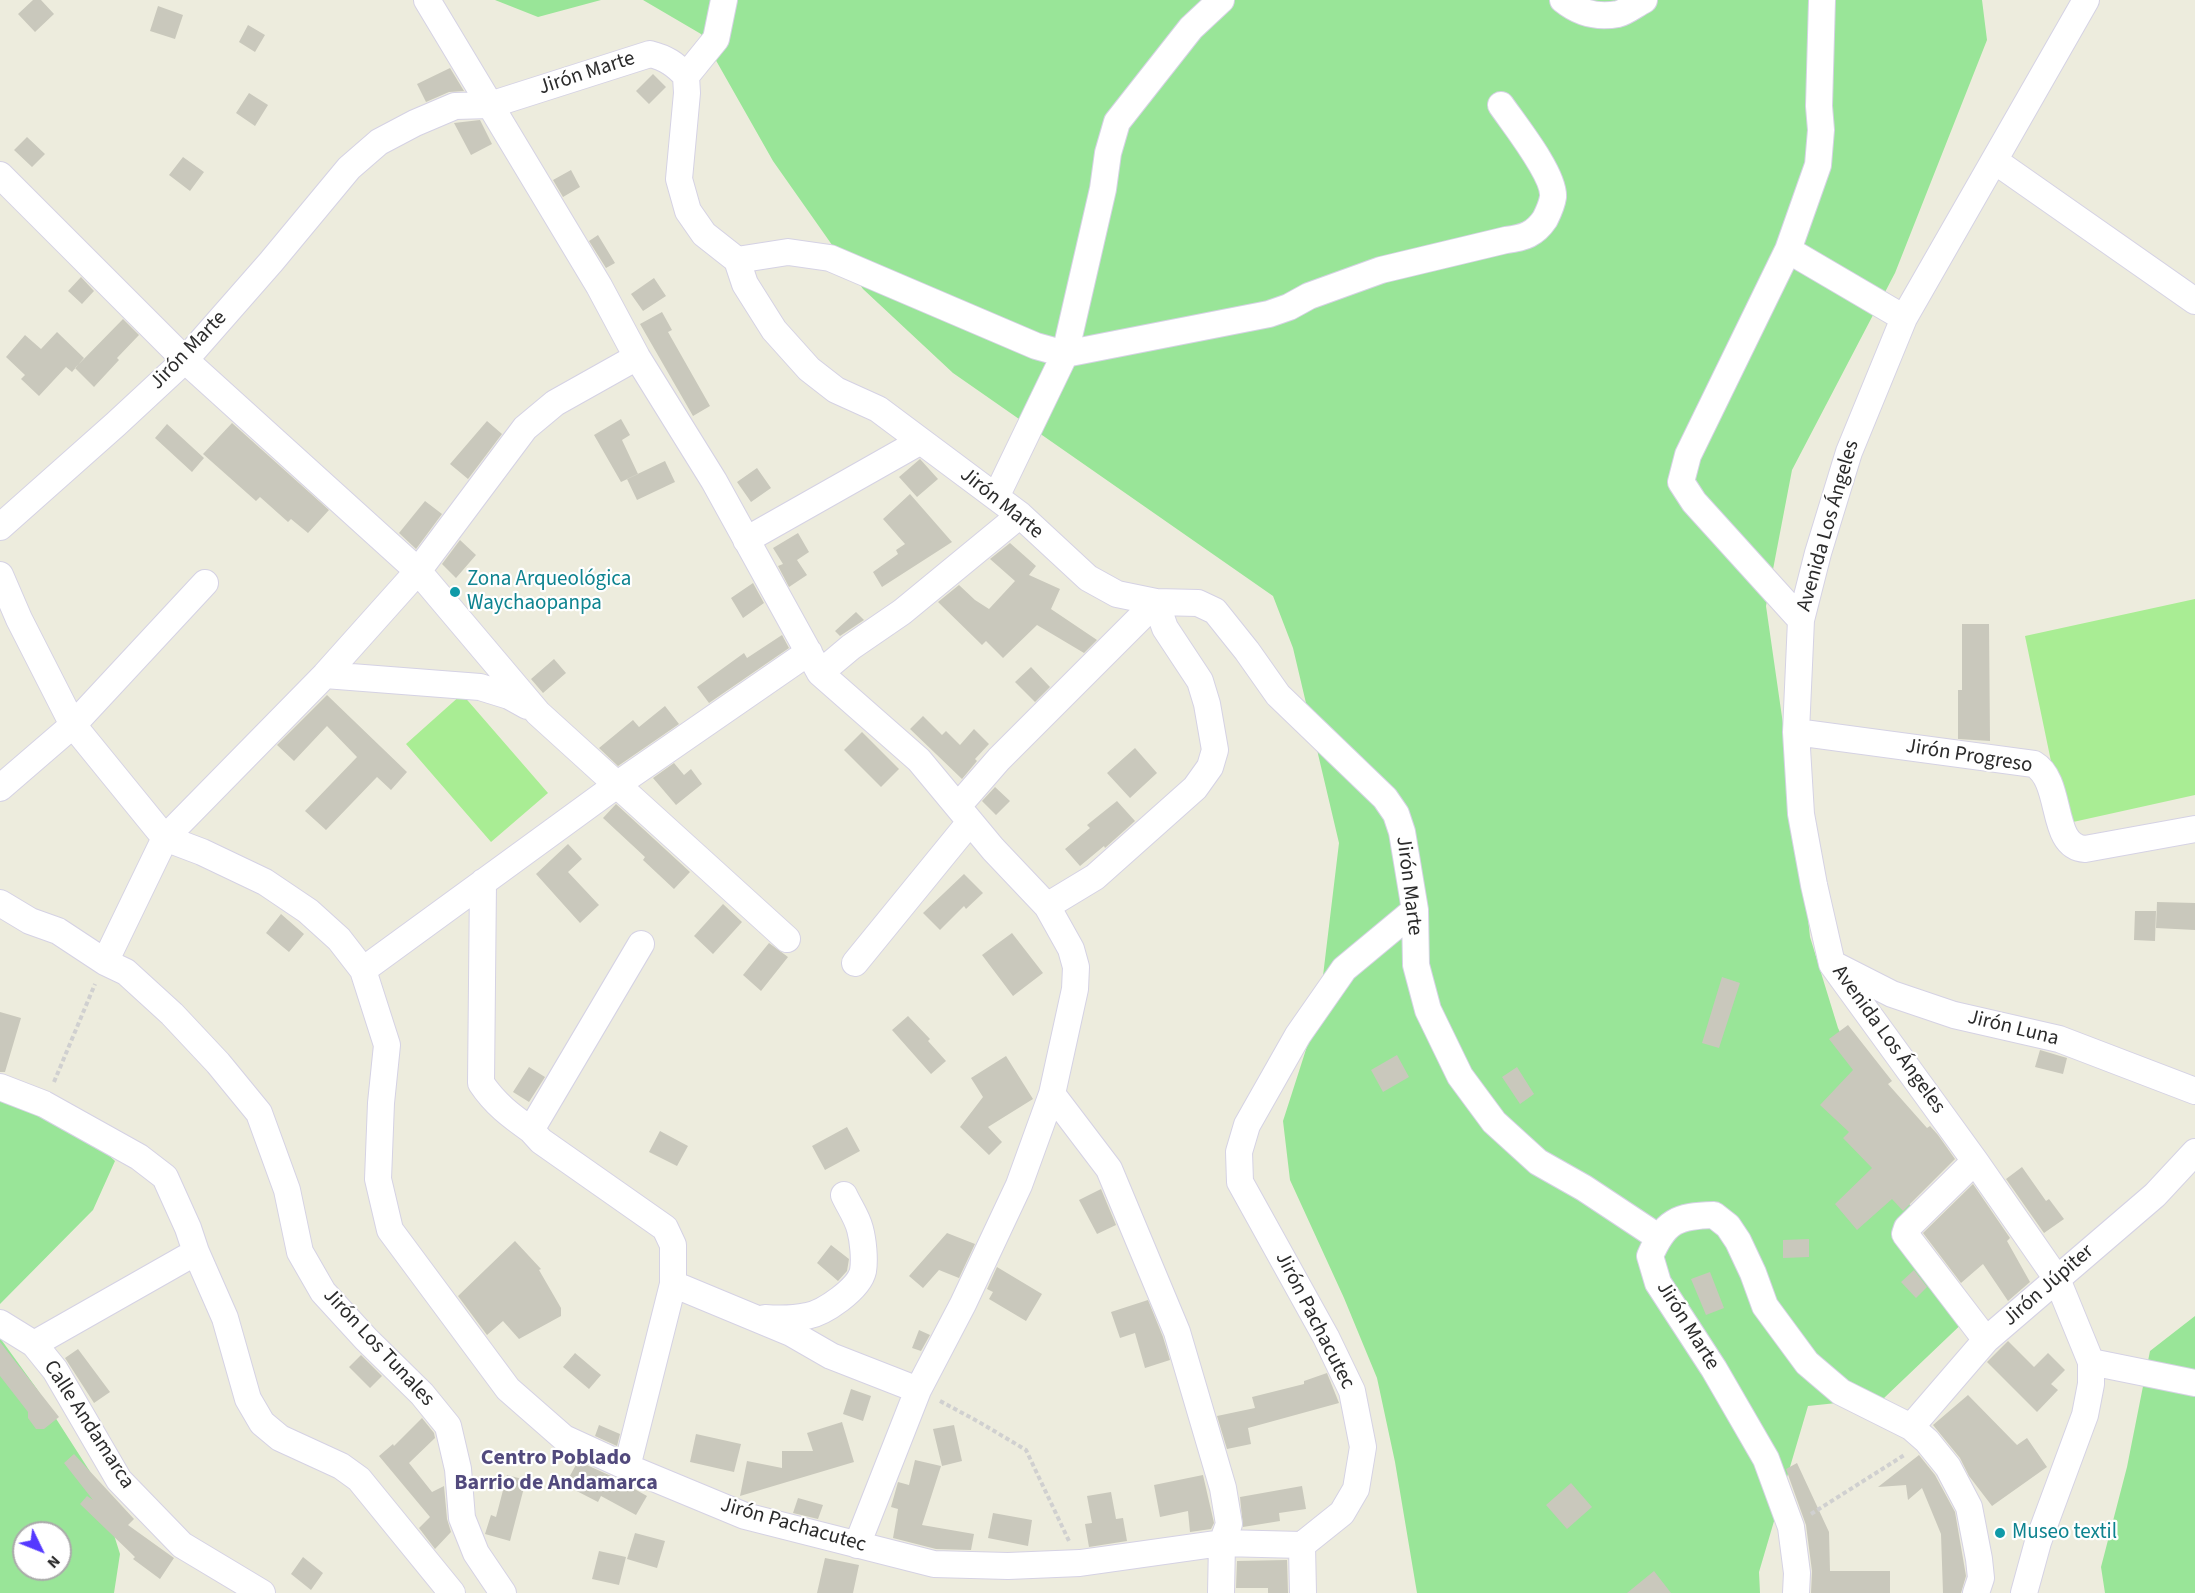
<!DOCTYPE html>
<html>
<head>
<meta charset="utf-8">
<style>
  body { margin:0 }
  #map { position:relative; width:2195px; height:1593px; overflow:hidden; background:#edecdd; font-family:"Source Sans 3",sans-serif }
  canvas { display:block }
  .north { position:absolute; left:12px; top:1521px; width:60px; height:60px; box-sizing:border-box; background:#fff; border:2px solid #aaa; border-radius:50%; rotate:133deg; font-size:16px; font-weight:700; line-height:24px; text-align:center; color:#2b2b2b }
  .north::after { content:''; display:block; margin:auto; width:21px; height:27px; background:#5539ff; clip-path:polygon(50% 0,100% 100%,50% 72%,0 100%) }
</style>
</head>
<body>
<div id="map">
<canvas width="2195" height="1593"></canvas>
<div class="north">N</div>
</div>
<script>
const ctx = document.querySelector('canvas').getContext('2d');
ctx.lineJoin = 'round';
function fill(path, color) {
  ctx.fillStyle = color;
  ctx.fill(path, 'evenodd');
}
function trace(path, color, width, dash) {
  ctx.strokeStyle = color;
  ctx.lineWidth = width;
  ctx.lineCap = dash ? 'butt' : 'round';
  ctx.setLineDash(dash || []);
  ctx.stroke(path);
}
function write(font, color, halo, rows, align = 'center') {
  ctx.font = font + ' "Source Sans 3",sans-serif';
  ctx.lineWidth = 4.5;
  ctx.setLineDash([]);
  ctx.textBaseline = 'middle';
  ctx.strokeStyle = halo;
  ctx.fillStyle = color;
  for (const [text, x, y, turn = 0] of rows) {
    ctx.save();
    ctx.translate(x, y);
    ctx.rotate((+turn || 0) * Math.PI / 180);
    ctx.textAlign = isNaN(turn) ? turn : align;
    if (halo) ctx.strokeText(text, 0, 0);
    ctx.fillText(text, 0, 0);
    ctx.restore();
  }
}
fill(new Path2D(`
  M 495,0 L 601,0 L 538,17 Z
  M 643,0 L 1982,0 L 1987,40 L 1895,273 L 1792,470 L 1766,606 L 1799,835 L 1810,937 L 1838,1028 L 1876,1105 L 1921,1238 L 1970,1316 L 1884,1398 L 1808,1406 L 1759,1572 L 1760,1593 L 1417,1593 L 1395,1462 L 1377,1378 L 1344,1298 L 1290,1180 L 1283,1121 L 1319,1009 L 1339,843 L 1293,648 L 1273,596 L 953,373 L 863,289 L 773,161 L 701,34 Z
  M 0,1086 L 71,1119 L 115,1161 L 93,1210 L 0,1304 Z
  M 2195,1316 L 2195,1593 L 2105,1593 L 2101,1567 L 2127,1467 L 2150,1351 Z
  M 0,1338 L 37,1389 L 98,1484 L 120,1554 L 114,1593 L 0,1593 ZM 24,1533 L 60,1533 L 60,1569 L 24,1569 Z`), '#99e598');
fill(new Path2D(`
  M 2195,599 L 2195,795 L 2064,824 L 2025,636 Z
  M 462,694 L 548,793 L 491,842 L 406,744 Z`), '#a9ed94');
fill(new Path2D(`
  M 33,0 L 41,0 L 54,14 L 35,32 L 18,14 Z
  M 158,6 L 183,15 L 175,39 L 150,31 Z
  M 248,25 L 265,35 L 255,52 L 239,42 Z
  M 450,68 L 464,91 L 449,92 L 426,102 L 417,84 Z
  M 653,74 L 666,87 L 649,104 L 636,91 Z
  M 249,93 L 268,105 L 255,126 L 236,113 Z
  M 480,120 L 492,144 L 471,155 L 454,123 Z
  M 27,137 L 45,154 L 32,167 L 14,150 Z
  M 183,157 L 204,172 L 190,191 L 169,175 Z
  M 571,170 L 580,187 L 563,197 L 553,180 Z
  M 598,235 L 615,263 L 606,268 L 589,241 Z
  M 81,277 L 94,291 L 82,304 L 68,291 Z
  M 654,278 L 666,296 L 643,311 L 631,294 Z
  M 662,312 L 672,330 L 668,332 L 710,406 L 693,416 L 640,324 Z
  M 123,319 L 139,335 L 117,358 L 119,360 L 94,387 L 75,368 Z
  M 57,332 L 84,358 L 72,372 L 66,367 L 39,396 L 21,379 L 25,375 L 6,357 L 25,335 L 41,349 Z
  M 621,419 L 630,435 L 622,440 L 638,474 L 621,482 L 594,435 Z
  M 487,421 L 502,434 L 468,479 L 450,464 Z
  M 232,423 L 329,510 L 308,533 L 291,519 L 288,522 L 260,497 L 256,501 L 203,454 Z
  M 167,424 L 204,458 L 192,472 L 155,438 Z
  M 920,459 L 938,479 L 917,497 L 899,477 Z
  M 665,461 L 675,482 L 637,500 L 627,479 Z
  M 757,468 L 771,488 L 751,502 L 737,482 Z
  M 910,494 L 952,542 L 882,587 L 873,572 L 898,554 L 896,550 L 905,544 L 883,519 Z
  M 425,501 L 442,514 L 416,549 L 399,533 Z
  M 798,533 L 809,552 L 797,560 L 807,575 L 789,587 L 778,566 L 783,564 L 773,548 Z
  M 460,540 L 476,555 L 456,578 L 442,564 Z
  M 1010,543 L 1036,566 L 1029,575 L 1060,589 L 1051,609 L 1097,640 L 1084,653 L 1037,625 L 1003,658 L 986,641 L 982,645 L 938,602 L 959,585 L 975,600 L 989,609 L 1015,581 L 990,559 Z
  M 753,583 L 764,603 L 743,618 L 731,598 Z
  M 856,612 L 864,620 L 840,636 L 835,631 Z
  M 1962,624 L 1989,624 L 1990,741 L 1958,739 L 1958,690 L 1962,690 Z
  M 782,635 L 789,648 L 709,703 L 697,687 L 744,653 L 747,658 Z
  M 554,659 L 566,673 L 543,693 L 531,679 Z
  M 1031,667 L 1050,687 L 1035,702 L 1015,682 Z
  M 327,695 L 407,772 L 391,790 L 377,777 L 326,830 L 305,811 L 357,757 L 327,726 L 294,761 L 277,745 Z
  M 665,706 L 679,724 L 618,766 L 599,748 L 633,720 L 639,727 Z
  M 923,716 L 942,735 L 946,731 L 960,745 L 974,729 L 989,744 L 975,759 L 977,761 L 962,779 L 910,729 Z
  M 862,732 L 899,769 L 881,787 L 844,750 Z
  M 1135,748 L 1157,773 L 1130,798 L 1107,773 Z
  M 674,763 L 684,775 L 691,769 L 702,784 L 676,805 L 653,778 Z
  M 995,787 L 1010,801 L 996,815 L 982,801 Z
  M 1117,801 L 1135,821 L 1105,848 L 1104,846 L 1080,866 L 1065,849 L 1090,828 L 1087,825 Z
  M 616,804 L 690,872 L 674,889 L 643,860 L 645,857 L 603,818 Z
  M 568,844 L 582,859 L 568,872 L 599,905 L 580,923 L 536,874 Z
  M 964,874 L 983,893 L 966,909 L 964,906 L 940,930 L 923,913 Z
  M 2157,902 L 2195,903 L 2195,930 L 2156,928 Z
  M 723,904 L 742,922 L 713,954 L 694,936 Z
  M 2135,911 L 2156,911 L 2155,941 L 2134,940 Z
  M 281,914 L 304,934 L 289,952 L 266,933 Z
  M 1012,933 L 1043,973 L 1013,996 L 982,955 Z
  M 769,943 L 788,957 L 761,991 L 743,975 Z
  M 1722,977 L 1740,983 L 1719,1048 L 1702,1043 Z
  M 0,1012 L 21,1018 L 5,1072 L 0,1072 Z
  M 908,1016 L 930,1039 L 928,1041 L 946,1061 L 931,1074 L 892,1030 Z
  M 1848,1025 L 1892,1081 L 1888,1084 L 1927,1128 L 1930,1126 L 1938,1135 L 1955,1159 L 1903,1211 L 1892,1199 L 1857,1230 L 1835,1204 L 1872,1168 L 1843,1138 L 1849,1132 L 1820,1105 L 1853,1070 L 1829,1039 Z
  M 2040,1050 L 2067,1058 L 2063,1074 L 2035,1067 Z
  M 1397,1055 L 1409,1077 L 1383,1092 L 1371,1070 Z
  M 1006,1056 L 1033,1099 L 988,1127 L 1002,1142 L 989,1155 L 960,1127 L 983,1097 L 971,1078 Z
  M 529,1067 L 545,1077 L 529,1102 L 513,1092 Z
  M 1517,1067 L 1534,1094 L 1520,1104 L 1502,1077 Z
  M 847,1127 L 860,1151 L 825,1170 L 812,1146 Z
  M 660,1131 L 688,1146 L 677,1166 L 649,1152 Z
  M 2022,1167 L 2046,1201 L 2049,1199 L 2064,1219 L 2044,1233 L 2006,1179 Z
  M 1973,1184 L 2010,1238 L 2007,1241 L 2030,1282 L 2008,1301 L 1983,1264 L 1961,1283 L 1923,1233 Z
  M 1101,1189 L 1116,1225 L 1097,1234 L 1079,1200 Z
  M 947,1233 L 975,1244 L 959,1278 L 939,1270 L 923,1288 L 909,1276 Z
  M 1809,1239 L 1809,1257 L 1783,1258 L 1783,1240 Z
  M 515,1241 L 541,1269 L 539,1270 L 561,1308 L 561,1316 L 519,1339 L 503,1321 L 487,1335 L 458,1296 Z
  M 831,1245 L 849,1259 L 847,1271 L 838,1281 L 817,1263 Z
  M 997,1267 L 1042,1294 L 1026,1321 L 989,1299 L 993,1292 L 987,1289 Z
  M 1914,1270 L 1927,1287 L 1916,1298 L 1901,1282 Z
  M 1710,1272 L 1724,1308 L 1706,1315 L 1691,1279 Z
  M 1148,1300 L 1163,1337 L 1170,1360 L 1145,1368 L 1135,1333 L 1120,1338 L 1111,1312 Z
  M 919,1330 L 930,1335 L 921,1351 L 912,1348 Z
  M 2008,1341 L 2034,1367 L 2048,1353 L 2065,1370 L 2051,1384 L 2058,1390 L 2037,1412 L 1987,1362 Z
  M 0,1342 L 59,1417 L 44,1429 L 36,1429 L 28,1418 L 28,1412 L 0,1376 Z
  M 78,1349 L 110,1392 L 94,1403 L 65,1358 Z
  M 575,1353 L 601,1375 L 589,1389 L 563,1367 Z
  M 361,1355 L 382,1376 L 370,1388 L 349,1367 Z
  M 1327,1373 L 1339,1403 L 1248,1428 L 1251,1444 L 1227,1449 L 1217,1416 L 1255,1408 L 1252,1397 L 1304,1384 L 1304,1381 Z
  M 851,1389 L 871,1396 L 863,1421 L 843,1414 Z
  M 1968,1395 L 2017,1445 L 2027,1438 L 2047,1467 L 1992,1506 L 1969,1476 L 1960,1458 L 1933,1425 Z
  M 422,1418 L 434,1433 L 435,1438 L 409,1463 L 432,1492 L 444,1486 L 447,1519 L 451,1532 L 435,1549 L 419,1528 L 430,1517 L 379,1456 L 393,1444 L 394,1446 Z
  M 842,1422 L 854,1462 L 740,1496 L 747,1461 L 782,1468 L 782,1451 L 813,1451 L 807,1433 Z
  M 599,1425 L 620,1434 L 617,1446 L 595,1436 Z
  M 954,1425 L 962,1461 L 942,1466 L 933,1429 Z
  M 696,1434 L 741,1444 L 734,1472 L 690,1462 Z
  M 74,1454 L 134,1519 L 128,1525 L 174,1558 L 160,1579 L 133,1559 L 135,1557 L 80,1504 L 87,1496 L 93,1500 L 64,1463 Z
  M 1919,1455 L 1935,1475 L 1955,1512 L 1966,1576 L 1961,1593 L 1943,1593 L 1941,1534 L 1922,1488 L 1908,1500 L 1906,1485 L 1878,1487 Z
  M 915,1460 L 941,1466 L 922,1525 L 974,1534 L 971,1550 L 936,1549 L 893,1538 L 898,1509 L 891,1507 L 898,1482 L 909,1485 Z
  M 578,1461 L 611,1476 L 647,1496 L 636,1515 L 601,1496 L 598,1502 L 565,1485 Z
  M 1797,1463 L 1829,1532 L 1830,1571 L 1890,1571 L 1890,1593 L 1811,1593 L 1812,1571 L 1806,1525 L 1786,1469 Z
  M 507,1475 L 526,1480 L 510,1541 L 485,1534 L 491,1515 L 496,1517 Z
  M 1203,1475 L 1214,1523 L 1211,1529 L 1190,1532 L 1188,1511 L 1160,1517 L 1154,1485 Z
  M 1571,1483 L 1592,1507 L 1567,1529 L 1546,1505 Z
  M 1302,1486 L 1306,1509 L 1279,1513 L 1280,1521 L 1243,1527 L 1240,1497 Z
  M 1111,1492 L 1116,1519 L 1123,1518 L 1127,1541 L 1089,1547 L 1085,1524 L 1092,1523 L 1087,1496 Z
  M 798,1498 L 823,1505 L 818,1519 L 793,1513 Z
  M 993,1513 L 1032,1520 L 1028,1546 L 988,1538 Z
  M 635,1533 L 665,1541 L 657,1568 L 627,1559 Z
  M 599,1551 L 626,1557 L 619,1585 L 592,1579 Z
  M 303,1557 L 323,1573 L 311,1590 L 291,1574 Z
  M 825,1558 L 859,1565 L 853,1593 L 817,1593 Z
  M 1287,1560 L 1288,1593 L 1268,1593 L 1268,1588 L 1236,1588 L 1237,1561 Z
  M 1654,1571 L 1671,1593 L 1627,1593 Z`), '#c9c8bc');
const minor = new Path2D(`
  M 427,0 L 599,286 L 637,357 L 714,481 L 820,673 L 919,760 L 993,849 L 1047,906 L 1071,949 L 1076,967 L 1075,989 L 1052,1094 L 1109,1169 L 1177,1332 L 1223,1488 L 1229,1524 L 1222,1543 L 1221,1593
  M 1563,0 C 1579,13 1597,18 1618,14 C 1626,12 1636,4 1644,0
  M 686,76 L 716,39 L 724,0
  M 1995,161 L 2195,301
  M 0,175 L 185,360 L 418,571 L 538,713 L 787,939
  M 1788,250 L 1904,318
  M 737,260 L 788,252 L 830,258 L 1036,346 L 1065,354 L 1269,314 L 1289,307 L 1309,296 L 1381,270 L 1506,240 C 1524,238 1535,234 1545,219 C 1548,213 1552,204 1553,197 C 1555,175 1514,124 1501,105
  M 996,497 L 1065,354 L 1103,189 L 1108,153 L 1117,122 L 1191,28 L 1221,0
  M 0,527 L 116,424 L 185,360 L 271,262 L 349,168 L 379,142 L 415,123 L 455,106 L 490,105 L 650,54 C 666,58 675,64 686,76 L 687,93 L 679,179 L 688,211 L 704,234 L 737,260 L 745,284 L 774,330 L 809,369 L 836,390 L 878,409 L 1020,515 L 1088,578 L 1117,594 L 1156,602 L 1198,603 L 1215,611 L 1247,651 L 1278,695 L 1385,798 L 1396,814 L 1402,832 L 1415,910 L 1416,965 L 1428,1010 L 1460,1076 L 1494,1122 L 1538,1162 L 1584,1188 L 1658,1237
  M 746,540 L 921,441
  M 0,575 L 19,619 L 73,725 L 165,838 L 202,852 L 265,882 L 308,911 L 339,939 L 363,970 L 387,1045 L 381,1103 L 378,1179 L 390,1230 L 508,1389 L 564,1438 L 627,1467 L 745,1516 L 934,1564 L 1008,1566 L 1080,1563 L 1222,1543 L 1302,1545 L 1342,1513 L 1356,1489 L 1363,1447 L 1352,1391 L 1326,1337 L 1240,1182 L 1239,1152 L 1247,1125 L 1298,1035 L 1344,969 L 1415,910
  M 1801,620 L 1694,502 L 1681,482 L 1688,455 L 1788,250 L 1818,165 L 1821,130 L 1819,106 L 1822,0
  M 820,673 L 851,647 L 902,612 L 1020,515
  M 325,675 L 480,687 L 509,696 L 527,706
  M 1796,732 L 2034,764 C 2064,782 2049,847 2085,849 L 2195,829
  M 0,788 L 73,725 L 205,583
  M 958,806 L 999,759 L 1156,602 L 1165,628 L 1200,681 L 1207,704 L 1215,750 L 1210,767 L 1195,788 L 1095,877 L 1047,906
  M 483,882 L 481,1083 C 495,1104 511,1116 531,1130
  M 0,903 L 30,921 L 58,931 L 105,962 L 126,972 L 172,1014 L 218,1063 L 259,1113 L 287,1190 L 300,1252 L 323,1292 L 366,1339 L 422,1394 L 448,1426 L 458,1469 L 462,1518 L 476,1553 L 503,1593
  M 641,944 L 531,1130 L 541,1141 L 665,1228 L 673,1245 L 673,1284 L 791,1333 L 831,1356 L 918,1390
  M 105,962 L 165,838 L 325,675 L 418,571 L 525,428 L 555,403 L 637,357
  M 855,963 L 970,822
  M 1837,966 L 1892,994 L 1954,1015 L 2059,1039 L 2195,1091
  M 363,970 L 618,784 L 809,652
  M 0,1087 L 44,1104 L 139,1157 L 165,1177 L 188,1228 L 196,1252 L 225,1318 L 248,1399 L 262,1423 L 280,1438 L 341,1466 L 359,1479 L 452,1593
  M 1975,1161 L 1907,1228 L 1905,1234 L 1986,1340
  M 765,1318 C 779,1319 793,1319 807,1316 C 824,1313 859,1289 863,1271 C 865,1259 863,1240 860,1229 C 857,1217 849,1206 844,1195
  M 0,1323 L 34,1344 L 55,1370 L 119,1480 L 182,1545 L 262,1593
  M 34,1344 L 196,1252
  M 2091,1362 L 2195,1383
  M 1911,1427 L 1986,1340 L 2155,1195 L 2195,1152
  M 627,1467 L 673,1284
  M 857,1545 L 918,1390 L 963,1304 L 1019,1185 L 1052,1094
  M 1302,1545 L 1303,1593
  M 1796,1593 L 1797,1573 L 1791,1527 L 1766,1459 L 1714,1369 L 1658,1283 L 1650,1256 C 1665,1221 1677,1216 1714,1215 L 1728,1226 L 1738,1241 L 1753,1273 L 1765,1306 L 1807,1363 L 1841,1392 L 1911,1427 L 1927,1441 L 1948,1467 L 1969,1507 L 1979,1559 L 1981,1578 L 1976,1593
  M 2024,1593 L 2038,1542 L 2085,1415 L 2091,1384 L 2091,1362 L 2057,1279 L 1975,1161 L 1832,964 L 1814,885 L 1801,814 L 1796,732 L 1801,620 L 1818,553 L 1849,452 L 1904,318 L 2086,0`);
trace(minor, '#d5d2e4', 28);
trace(new Path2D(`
  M 54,1082 L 95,984
  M 940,1401 L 979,1422 L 1026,1450 L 1069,1541
  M 1811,1514 L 1906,1454`), '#d0d0d0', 4, [4.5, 3]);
trace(minor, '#fff', 26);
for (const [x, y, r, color] of [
  [455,592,6,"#0f9aa8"],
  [2000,1533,6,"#0f9aa8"]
]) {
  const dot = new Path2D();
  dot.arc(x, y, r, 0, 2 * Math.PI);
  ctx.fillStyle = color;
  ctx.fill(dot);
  trace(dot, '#fff', 2);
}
write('21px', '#2b2b2b', '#fff', [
  ["Jirón Marte",587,74,-18],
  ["Jirón Marte",189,351,-46],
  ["Jirón Marte",1001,504,39],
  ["Avenida Los Ángeles",1829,526,-74],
  ["Jirón Progreso",1969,757,9],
  ["Jirón Marte",1408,886,83],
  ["Jirón Luna",2013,1029,14],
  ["Avenida Los Ángeles",1888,1040,54],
  ["Jirón Júpiter",2049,1286,-41],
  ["Jirón Pachacutec",1314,1321,63],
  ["Jirón Marte",1687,1326,58],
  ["Jirón Los Tunales",378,1348,47],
  ["Calle Andamarca",88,1425,57],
  ["Jirón Pachacutec",793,1526,16]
]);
write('21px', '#0d838f', '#fff', [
  ["Zona Arqueológica",467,580],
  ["Waychaopanpa",467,604],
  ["Museo textil",2012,1533]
], 'left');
write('bold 22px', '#524a7d', '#fff', [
  ["Centro Poblado",556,1459],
  ["Barrio de Andamarca",556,1484]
]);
</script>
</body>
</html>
